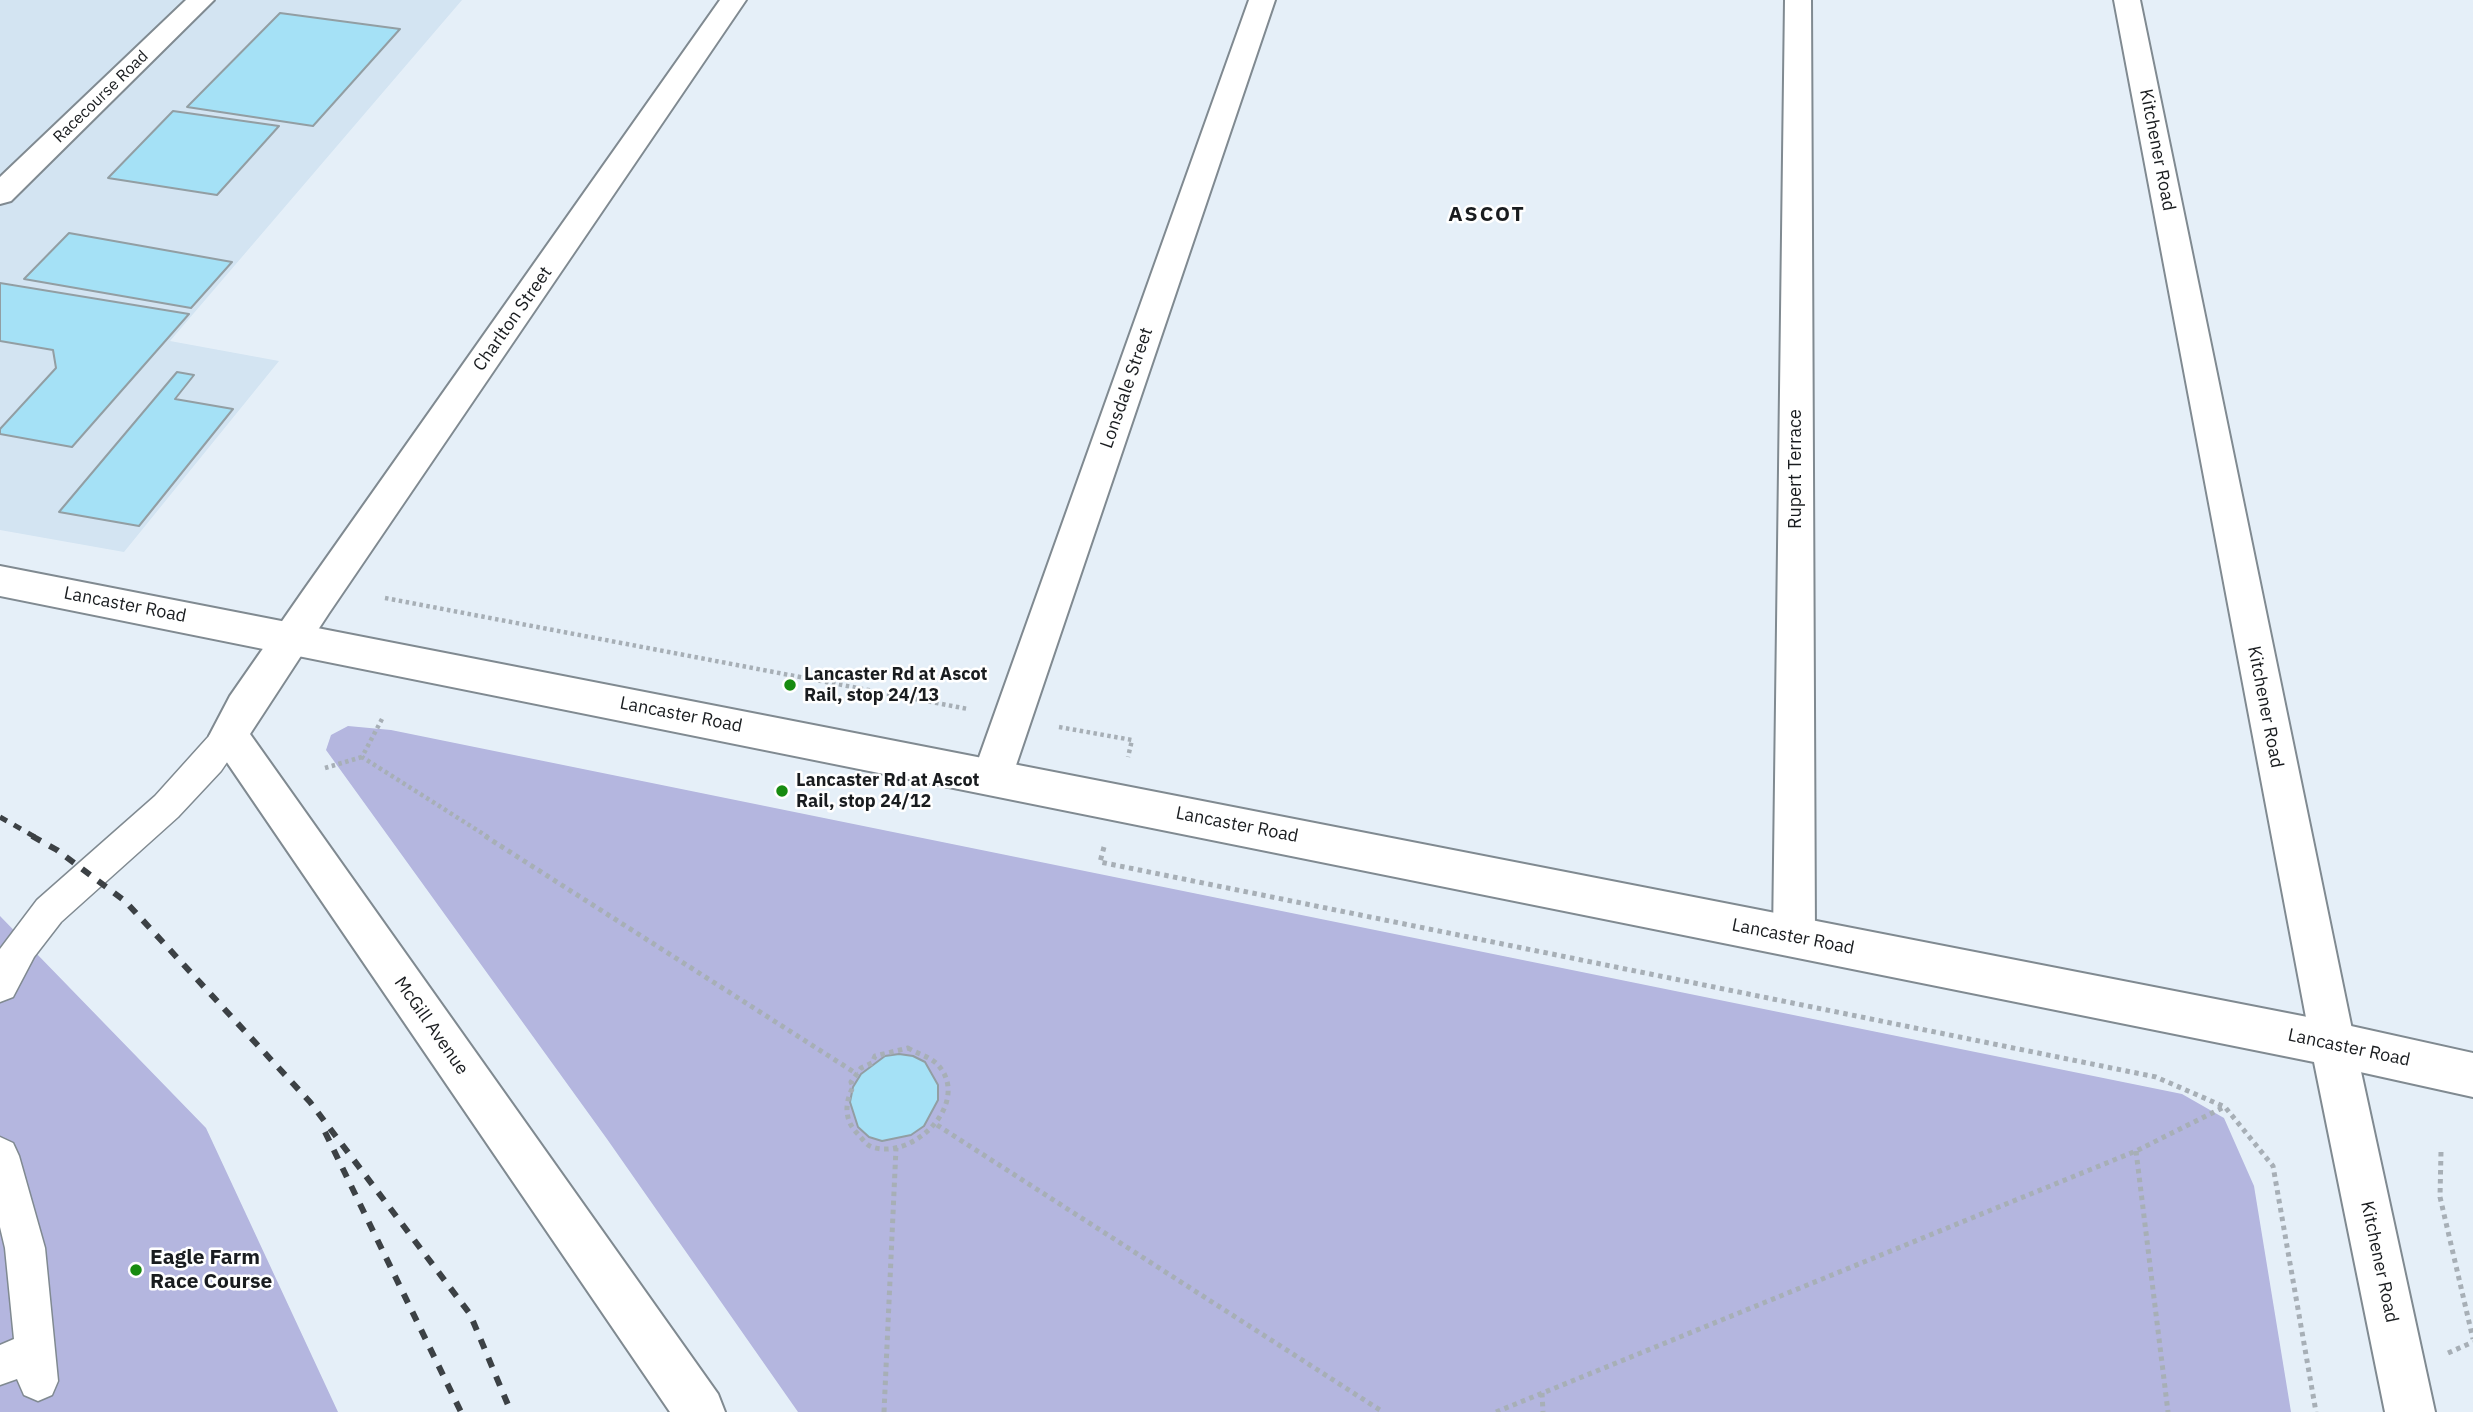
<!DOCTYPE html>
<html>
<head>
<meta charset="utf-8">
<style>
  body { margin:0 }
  canvas { display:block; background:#e5eff8 }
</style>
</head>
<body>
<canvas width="2473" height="1412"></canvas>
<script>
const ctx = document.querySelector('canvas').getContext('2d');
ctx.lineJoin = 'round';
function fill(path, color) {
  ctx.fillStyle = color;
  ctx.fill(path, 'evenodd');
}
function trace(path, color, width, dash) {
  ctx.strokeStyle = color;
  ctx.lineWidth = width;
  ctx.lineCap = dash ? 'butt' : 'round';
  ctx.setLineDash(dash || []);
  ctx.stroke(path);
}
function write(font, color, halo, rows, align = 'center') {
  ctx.font = font + ' "IBM Plex Sans",sans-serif';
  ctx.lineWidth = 5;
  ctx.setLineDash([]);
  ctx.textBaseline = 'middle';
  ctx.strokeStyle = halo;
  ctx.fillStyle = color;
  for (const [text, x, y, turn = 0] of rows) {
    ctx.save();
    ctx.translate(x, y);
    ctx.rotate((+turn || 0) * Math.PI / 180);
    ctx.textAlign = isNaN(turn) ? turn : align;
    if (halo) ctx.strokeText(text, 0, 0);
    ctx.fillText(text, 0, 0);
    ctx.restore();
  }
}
fill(new Path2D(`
  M 0,0 L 462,0 L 170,341 L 279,361 L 124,552 L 0,530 Z`), '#d3e4f2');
fill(new Path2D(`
  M 348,726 L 391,730 L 2182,1094 L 2224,1118 L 2254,1186 L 2291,1412 L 798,1412 L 607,1139 L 326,750 L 331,735 Z
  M 0,916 L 206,1128 L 338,1412 L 0,1412 Z`), '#b4b6df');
const building = new Path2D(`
  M 280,13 L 400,29 L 313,126 L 187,107 Z
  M 173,111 L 279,126 L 217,195 L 108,178 Z
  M 69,233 L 232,262 L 191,308 L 24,279 Z
  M 0,283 L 189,314 L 72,447 L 0,434 L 0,429 L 56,368 L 53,350 L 0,341 Z
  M 177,372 L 194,375 L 175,399 L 233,409 L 139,526 L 59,512 Z
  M 899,1054 L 913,1056 L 925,1062 L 938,1085 L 938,1100 L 924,1126 L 911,1135 L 882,1141 L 869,1137 L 858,1127 L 850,1102 L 853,1087 L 861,1074 L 885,1056 Z`);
fill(building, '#a5e1f6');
trace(building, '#929ea3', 2);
const service = new Path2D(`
  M 229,722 L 240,726 L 245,736 L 221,771 L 178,817 L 61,922 L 34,957 L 13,997 L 0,1002 L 0,949 L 37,900 L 155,796 L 218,726 Z
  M 0,1137 L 13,1143 L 19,1156 L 45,1248 L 58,1381 L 52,1395 L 38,1401 L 24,1395 L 17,1379 L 0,1385 L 0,1345 L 14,1339 L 5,1248 L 0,1227 Z`);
const minor = new Path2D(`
  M 720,0 L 746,0 L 329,613 L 250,734 L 718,1394 L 725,1412 L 670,1412 L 209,736 L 230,696 L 303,591 Z
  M 1249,0 L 1275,0 L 1012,777 L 1006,789 L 992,795 L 978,789 L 972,777 Z
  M 1785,0 L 1811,0 L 1815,937 L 1809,951 L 1794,957 L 1779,951 L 1773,937 Z
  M 2114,0 L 2140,0 L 2355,1044 L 2349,1059 L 2333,1066 L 2317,1059 L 2311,1044 Z`);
const tertiary = new Path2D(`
  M 186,0 L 214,0 L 11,201 L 0,204 L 0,177 Z
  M 2333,1022 L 2473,1053 L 2473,1097 L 2333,1066 L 2317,1059 L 2311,1044 L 2317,1029 Z`);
const secondary = new Path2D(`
  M 0,566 L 2333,1022 L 2349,1029 L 2355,1044 L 2435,1412 L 2385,1412 L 2314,1062 L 0,596 Z`);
trace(service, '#808a91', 3);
trace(minor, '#808a91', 4);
trace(tertiary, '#808a91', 4);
trace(secondary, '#808a91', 4);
trace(new Path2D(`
  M 385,598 L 968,709
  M 382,719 L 362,757 L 488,837
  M 1059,727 L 1132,740 L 1128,757
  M 325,768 L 362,757`), '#a7afb6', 4.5, [3.5, 3.5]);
trace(new Path2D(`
  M 485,836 L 857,1074
  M 1104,847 L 1100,862 L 2156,1077 L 2225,1107 L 2273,1166 L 2316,1412
  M 908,1048 C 916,1053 930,1057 937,1064 C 973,1101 914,1161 872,1147 C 866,1145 861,1137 856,1132 C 844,1119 845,1102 853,1087 L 851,1082 L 861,1068 L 872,1063 L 875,1056 Z
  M 937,1125 L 1383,1412
  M 2136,1151 L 2168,1412
  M 2441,1152 L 2440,1197 L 2473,1339
  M 2448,1353 L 2473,1342
  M 1542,1393 L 1543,1412
  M 884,1412 L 896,1148
  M 1496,1412 L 2136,1151 L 2224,1107`), '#a7afb6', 5, [4.5, 4.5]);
fill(service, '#fff');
fill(minor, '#fff');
fill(tertiary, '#fff');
fill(secondary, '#fff');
trace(new Path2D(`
  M 0,817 L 35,837`), '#3c4145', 5, [8, 8]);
trace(new Path2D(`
  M 32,836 L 57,850 L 125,901 L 310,1102 L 470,1314 L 511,1412
  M 325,1132 L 461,1412`), '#3c4145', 6, [10, 10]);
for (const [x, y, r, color] of [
  [790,685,7,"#178b10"],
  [782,791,7,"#178b10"],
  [136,1270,7,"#178b10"]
]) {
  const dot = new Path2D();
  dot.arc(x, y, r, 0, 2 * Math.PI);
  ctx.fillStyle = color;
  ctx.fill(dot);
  trace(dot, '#fff', 2.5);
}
write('16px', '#191c1f', '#fff', [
  ["Racecourse Road",101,97,-44]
]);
write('18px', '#191c1f', '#fff', [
  ["Kitchener Road",2157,150,79],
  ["Charlton Street",513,319,-55],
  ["Lonsdale Street",1127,388,-71],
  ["Rupert Terrace",1796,469,-90],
  ["Lancaster Road",125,605,11],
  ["Kitchener Road",2265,707,79],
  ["Lancaster Road",681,715,11],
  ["Lancaster Road",1237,825,11],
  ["Lancaster Road",1793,937,11],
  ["McGill Avenue",431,1026,55],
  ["Lancaster Road",2349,1048,12],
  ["Kitchener Road",2379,1262,78]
]);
write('bold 18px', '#191c1f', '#fff', [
  ["Lancaster Rd at Ascot",804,675],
  ["Rail, stop 24/13",804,696],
  ["Lancaster Rd at Ascot",796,781],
  ["Rail, stop 24/12",796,802]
], 'left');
ctx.letterSpacing = '2px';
write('bold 21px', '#191c1f', '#fff', [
  ["ASCOT",1487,215]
]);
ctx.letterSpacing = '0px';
write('bold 21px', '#191c1f', '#fff', [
  ["Eagle Farm",150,1258],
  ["Race Course",150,1282]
], 'left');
</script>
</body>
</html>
